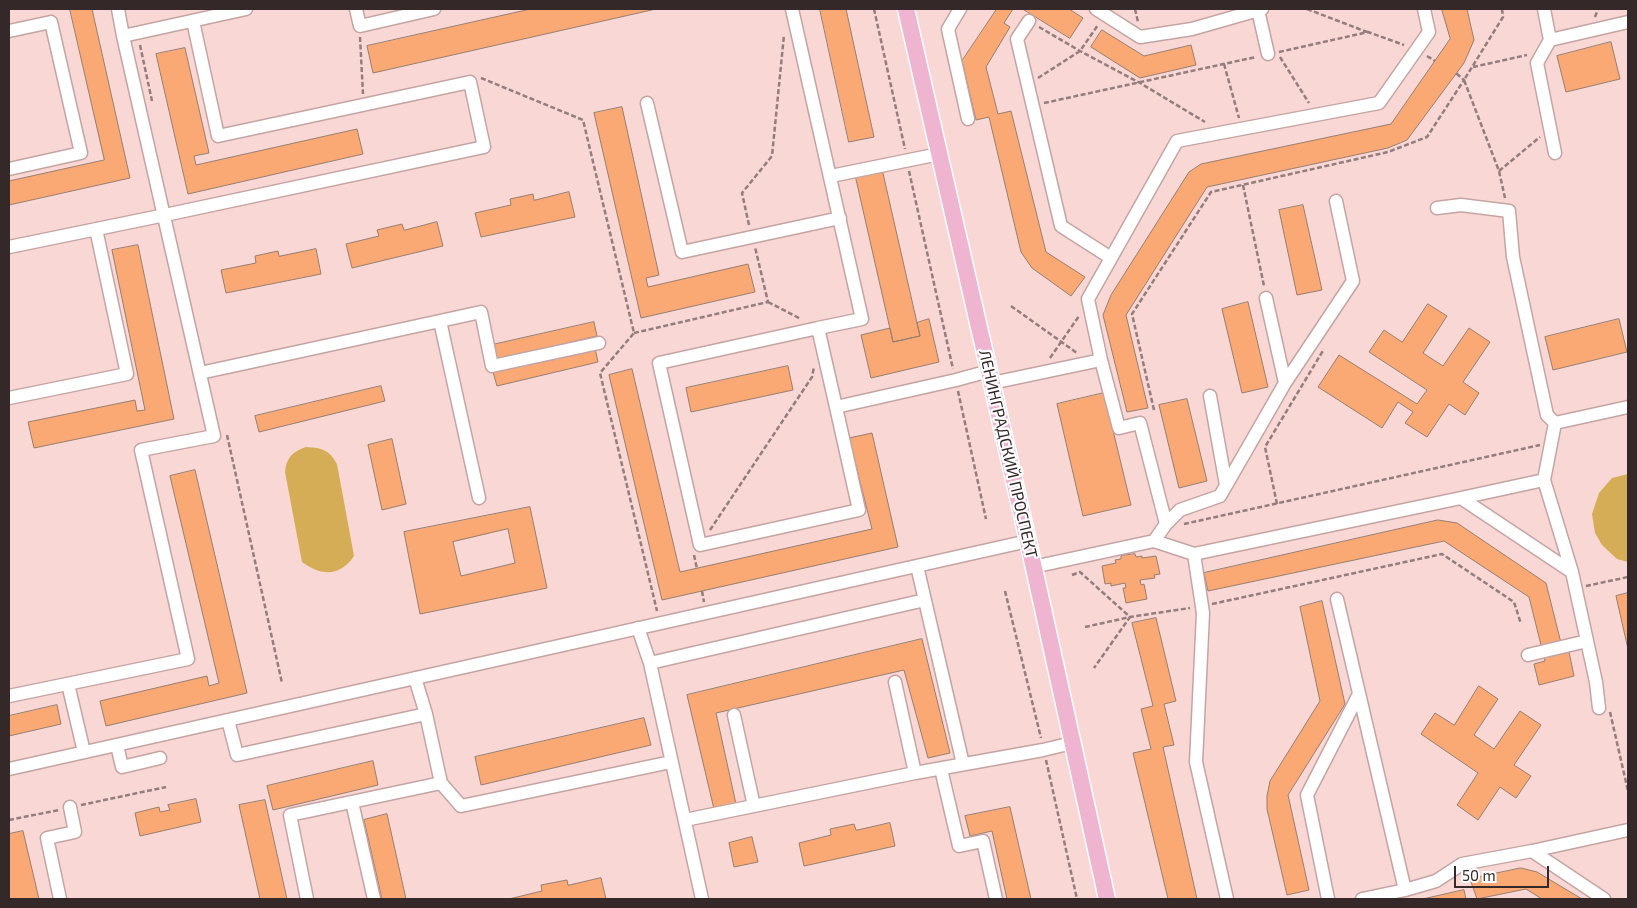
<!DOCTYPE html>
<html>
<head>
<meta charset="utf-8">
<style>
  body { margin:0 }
  #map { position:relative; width:1637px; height:908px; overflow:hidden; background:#f8d7d5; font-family:"Exo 2",sans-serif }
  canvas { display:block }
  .frame { position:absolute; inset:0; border:10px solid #352828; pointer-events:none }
  .scale { position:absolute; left:1454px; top:866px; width:95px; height:22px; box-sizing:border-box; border:2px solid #352828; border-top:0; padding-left:6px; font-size:15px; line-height:18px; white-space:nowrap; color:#352828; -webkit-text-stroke:4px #fff; paint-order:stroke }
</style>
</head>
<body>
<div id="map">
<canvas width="1637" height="908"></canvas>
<div class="frame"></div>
<div class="scale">50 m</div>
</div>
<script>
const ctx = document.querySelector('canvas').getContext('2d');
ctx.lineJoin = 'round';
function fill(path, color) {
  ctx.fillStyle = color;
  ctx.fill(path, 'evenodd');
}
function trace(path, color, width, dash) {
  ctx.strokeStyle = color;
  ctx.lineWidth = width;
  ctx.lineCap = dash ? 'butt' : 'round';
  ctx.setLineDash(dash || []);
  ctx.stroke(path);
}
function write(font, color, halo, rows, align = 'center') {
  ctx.font = font + ' "Exo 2",sans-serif';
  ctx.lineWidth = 4.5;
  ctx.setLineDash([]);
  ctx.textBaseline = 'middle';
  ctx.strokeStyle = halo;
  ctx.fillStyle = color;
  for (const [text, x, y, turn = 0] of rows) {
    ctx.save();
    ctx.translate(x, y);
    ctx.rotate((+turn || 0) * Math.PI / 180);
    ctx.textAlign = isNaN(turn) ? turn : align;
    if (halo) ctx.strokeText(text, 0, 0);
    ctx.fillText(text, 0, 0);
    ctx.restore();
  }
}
fill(new Path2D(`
  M 306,447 C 323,448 329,450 337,464 L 354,556 C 340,577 321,576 302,562 L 285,472 C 286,458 293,451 306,447 Z
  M 1628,474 L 1628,562 L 1617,559 L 1602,545 L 1595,533 L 1592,514 L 1599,493 L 1612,478 Z`), '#d5ad56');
const building = new Path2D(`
  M 70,9 L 92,9 L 130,178 L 9,205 L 9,181 L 104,160 Z
  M 531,9 L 656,9 L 373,73 L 367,46 Z
  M 820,9 L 846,9 L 874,137 L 849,142 Z
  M 997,9 L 1013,9 L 1004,23 L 1010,27 L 986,67 L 998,114 L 1011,111 L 1046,252 L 1085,277 L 1071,296 L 1032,268 L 1021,252 L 989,117 L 976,120 L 962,61 Z
  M 1023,9 L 1069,9 L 1083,18 L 1070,38 Z
  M 1442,9 L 1467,9 L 1474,40 L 1464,63 L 1407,140 L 1388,148 L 1207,187 L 1126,315 L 1148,408 L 1127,412 L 1103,315 L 1111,295 L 1189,172 L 1201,164 L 1391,124 L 1450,39 Z
  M 1102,30 L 1144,56 L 1191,45 L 1196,65 L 1140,78 L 1091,47 Z
  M 1611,42 L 1620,79 L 1566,92 L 1557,56 Z
  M 185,48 L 209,153 L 194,156 L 196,165 L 357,129 L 363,154 L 188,194 L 156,54 Z
  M 622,107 L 659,275 L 646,278 L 648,287 L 748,264 L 755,292 L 641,318 L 594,113 Z
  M 882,169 L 920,336 L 893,342 L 855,175 Z
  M 569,192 L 575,217 L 481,237 L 475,213 L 511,205 L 510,199 L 533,194 L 534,200 Z
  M 1303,205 L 1322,290 L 1297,295 L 1279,210 Z
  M 437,222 L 443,246 L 352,268 L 346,244 L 379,236 L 377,230 L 402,224 L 404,230 Z
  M 138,245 L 174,419 L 34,448 L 28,422 L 135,400 L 137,411 L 145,410 L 112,250 Z
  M 316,249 L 321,274 L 226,293 L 221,270 L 256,263 L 255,256 L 278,251 L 279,256 Z
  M 1248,302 L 1268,387 L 1242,393 L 1222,309 Z
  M 1428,304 L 1447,316 L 1423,353 L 1443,366 L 1469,328 L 1490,342 L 1463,382 L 1479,393 L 1465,415 L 1449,404 L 1427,437 L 1405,423 L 1413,412 L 1398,402 L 1382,428 L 1318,387 L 1339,355 L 1417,404 L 1427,390 L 1369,352 L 1384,330 L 1402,342 Z
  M 929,319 L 939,362 L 871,378 L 861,335 L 890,328 L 893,342 L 920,336 L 917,323 Z
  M 1619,319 L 1627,352 L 1553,370 L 1545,337 Z
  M 594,322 L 597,336 L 496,360 L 492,345 Z
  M 595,348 L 598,362 L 497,386 L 493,372 Z
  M 788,366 L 793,390 L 691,412 L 686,388 Z
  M 632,369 L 680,572 L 872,529 L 849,438 L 872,433 L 898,547 L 662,600 L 609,375 Z
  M 381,386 L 385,401 L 259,432 L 255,416 Z
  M 1104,393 L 1131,505 L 1083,516 L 1057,404 Z
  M 1187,399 L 1207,481 L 1179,488 L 1159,405 Z
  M 392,439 L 406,504 L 382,510 L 368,445 Z
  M 195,470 L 247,693 L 106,726 L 100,701 L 207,676 L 209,686 L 219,683 L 170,476 Z
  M 530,507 L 547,588 L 420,614 L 404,532 ZM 508,529 L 515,563 L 461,576 L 453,542 Z
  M 1438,520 L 1457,523 L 1546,583 L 1562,647 L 1568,647 L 1574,676 L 1539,685 L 1534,664 L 1545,661 L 1529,597 L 1444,541 L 1208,591 L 1204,573 Z
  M 1135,554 L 1136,557 L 1142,556 L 1142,558 L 1156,556 L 1160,574 L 1154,575 L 1155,578 L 1140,580 L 1141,585 L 1144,584 L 1147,599 L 1126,603 L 1123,588 L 1126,588 L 1125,583 L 1111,586 L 1111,583 L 1105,584 L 1102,566 L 1116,563 L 1115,560 L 1121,559 L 1121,556 Z
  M 1628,593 L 1628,649 L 1616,596 Z
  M 1322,601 L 1345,704 L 1288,795 L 1309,890 L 1287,895 L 1267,809 L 1267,796 L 1270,781 L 1320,701 L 1300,607 Z
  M 1156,618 L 1176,701 L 1164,704 L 1174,745 L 1163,747 L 1197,899 L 1168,899 L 1133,753 L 1151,749 L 1141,709 L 1153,706 L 1132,623 Z
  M 922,639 L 950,753 L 928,758 L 904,670 L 716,713 L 736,804 L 714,809 L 687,695 Z
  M 1479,686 L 1498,699 L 1474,735 L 1494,749 L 1520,711 L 1541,725 L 1514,765 L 1531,776 L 1516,798 L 1500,787 L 1478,820 L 1457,805 L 1478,773 L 1421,734 L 1435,713 L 1454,725 Z
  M 57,705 L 61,724 L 9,736 L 9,716 Z
  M 644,718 L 651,745 L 481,785 L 475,757 Z
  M 373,761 L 378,785 L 273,810 L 267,786 Z
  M 196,799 L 201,822 L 140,836 L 135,813 L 159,807 L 160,812 L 170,810 L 168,805 Z
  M 265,800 L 287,899 L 260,899 L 239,805 Z
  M 1010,807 L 1031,899 L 1007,899 L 992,831 L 970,836 L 965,816 Z
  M 387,814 L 406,899 L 382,899 L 364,820 Z
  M 890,823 L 895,846 L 804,866 L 799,843 L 831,835 L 830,829 L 854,824 L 856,830 Z
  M 23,831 L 39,899 L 9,899 L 9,834 Z
  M 752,837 L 758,862 L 734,867 L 729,843 Z
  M 1521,868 L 1537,872 L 1582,899 L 1542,899 L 1526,889 L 1477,899 L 1470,879 Z
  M 601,878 L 606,899 L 509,899 L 542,891 L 541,885 L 567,880 L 568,885 Z
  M 1464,890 L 1466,899 L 1423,899 Z`);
fill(building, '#faa974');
trace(building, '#977e6f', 1);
const minor = new Path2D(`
  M 356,9 L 360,26 L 434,9
  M 792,9 L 862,319 L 818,328 L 836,407 L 956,380 L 989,371
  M 960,9 L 948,29 L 968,119
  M 1096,9 L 1140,37 L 1192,29 L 1262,9
  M 1544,9 L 1550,40 L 1537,63 L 1555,153
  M 1258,10 L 1268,54
  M 1029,21 L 1017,39 L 1061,226 L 1111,258
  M 9,31 L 51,22 L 81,153 L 9,169
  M 123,36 L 246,9
  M 1550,40 L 1628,22
  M 647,103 L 682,252 L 840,218
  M 831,176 L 939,154
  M 1437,208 L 1461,205 L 1509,211 L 1513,257 L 1547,415 L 1555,423
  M 9,247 L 165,215 L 484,147 L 470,82 L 218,136 L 193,21
  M 1266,298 L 1285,383
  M 440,321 L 481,312 L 492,366 L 599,343
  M 818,328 L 659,363 L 700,545 L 859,510 L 836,407
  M 1101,360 L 1119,428 L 1140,423 L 1166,524
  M 200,373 L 440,321 L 479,498
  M 992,383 L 1101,360 L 1088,299 L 1177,141 L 1379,103 L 1429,32 L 1424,9
  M 1210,396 L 1226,485
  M 9,398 L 127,374 L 96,229
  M 1544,480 L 1572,572
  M 1461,498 L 1544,480 L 1555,423 L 1628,407
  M 1154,541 L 1166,524 L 1180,510 L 1220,496 L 1285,383 L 1353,281 L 1336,201
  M 1194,554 L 1203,613 L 1196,762 L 1227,899
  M 917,566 L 963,764
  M 1033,567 L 1154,541 L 1194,554 L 1461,498 L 1572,572 L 1596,682 L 1599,708
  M 1337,599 L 1405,890
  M 638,628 L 650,663 L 702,899
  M 1528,655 L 1587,641
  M 650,663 L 925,600
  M 415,678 L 426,714 L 441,783 L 461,806 L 671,762
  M 895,682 L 915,773
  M 68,684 L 84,752
  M 9,696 L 188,659 L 141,450 L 214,436 L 123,36 L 118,9
  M 734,715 L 754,806
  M 228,720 L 237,755 L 426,714
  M 117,745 L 122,767 L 160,758
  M 9,769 L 1028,541
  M 941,769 L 959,846 L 983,841 L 996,899
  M 352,802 L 374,899
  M 685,820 L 915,773 L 1043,750 L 1072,743
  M 1532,851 L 1628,830
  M 60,899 L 47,838 L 75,832 L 70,807
  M 307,899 L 290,815 L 441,783
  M 1328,899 L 1307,795 L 1359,694
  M 1362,899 L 1405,890 L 1436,881 L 1462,864 L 1532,851 L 1604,899`);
const major = new Path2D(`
  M 906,9 L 1028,541 L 1107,899`);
trace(minor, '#c5a5a3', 15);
trace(major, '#fff', 19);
trace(new Path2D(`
  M 874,9 L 905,149
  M 1135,9 L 1138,22
  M 1307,9 L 1367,32
  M 1502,9 L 1503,17 L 1464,80 L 1499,171 L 1505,198
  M 1595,17 L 1598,9
  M 1039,27 L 1080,51 L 1140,83 L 1205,122
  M 360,37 L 363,94
  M 140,45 L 152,101
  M 1279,52 L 1368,32 L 1404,45
  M 1427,56 L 1435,61
  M 1280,57 L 1309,103
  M 1224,64 L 1239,118
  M 1473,67 L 1527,55
  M 481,78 L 583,120 L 634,333 L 600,373 L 657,611
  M 1038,78 L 1080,51 L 1098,25
  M 1044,103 L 1256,57
  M 909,171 L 953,369
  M 1499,171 L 1540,137
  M 1243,185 L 1264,286
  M 749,225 L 742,193 L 772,156 L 784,35
  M 768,302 L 801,319
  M 1011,306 L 1077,353
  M 634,333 L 768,302 L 755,247
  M 1050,358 L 1079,316
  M 958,391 L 986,519
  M 1154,410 L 1132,314 L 1211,192 L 1388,152 L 1427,137 L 1464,80 L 1456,73
  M 227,435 L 282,683
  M 1277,504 L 1265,447 L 1324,349
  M 1184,524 L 1540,445
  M 710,530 L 812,377 L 814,367
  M 694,555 L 697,569
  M 1072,575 L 1080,572 L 1130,617 L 1094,668
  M 1586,586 L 1628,577
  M 702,591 L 704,602
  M 1005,591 L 1041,738
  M 1212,604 L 1442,554 L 1514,602 L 1521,624
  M 1085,627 L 1130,617 L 1190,608
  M 1610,712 L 1628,791
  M 1046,760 L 1077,899
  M 81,805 L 166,787
  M 9,820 L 59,810`), '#947d7c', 2.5, [5, 2.5]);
trace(minor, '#fff', 12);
trace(major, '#efb5d0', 16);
write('16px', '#352828', '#fff', [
  ["ЛЕНИНГРАДСКИЙ ПРОСПЕКТ",1008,454,77]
]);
</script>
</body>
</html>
